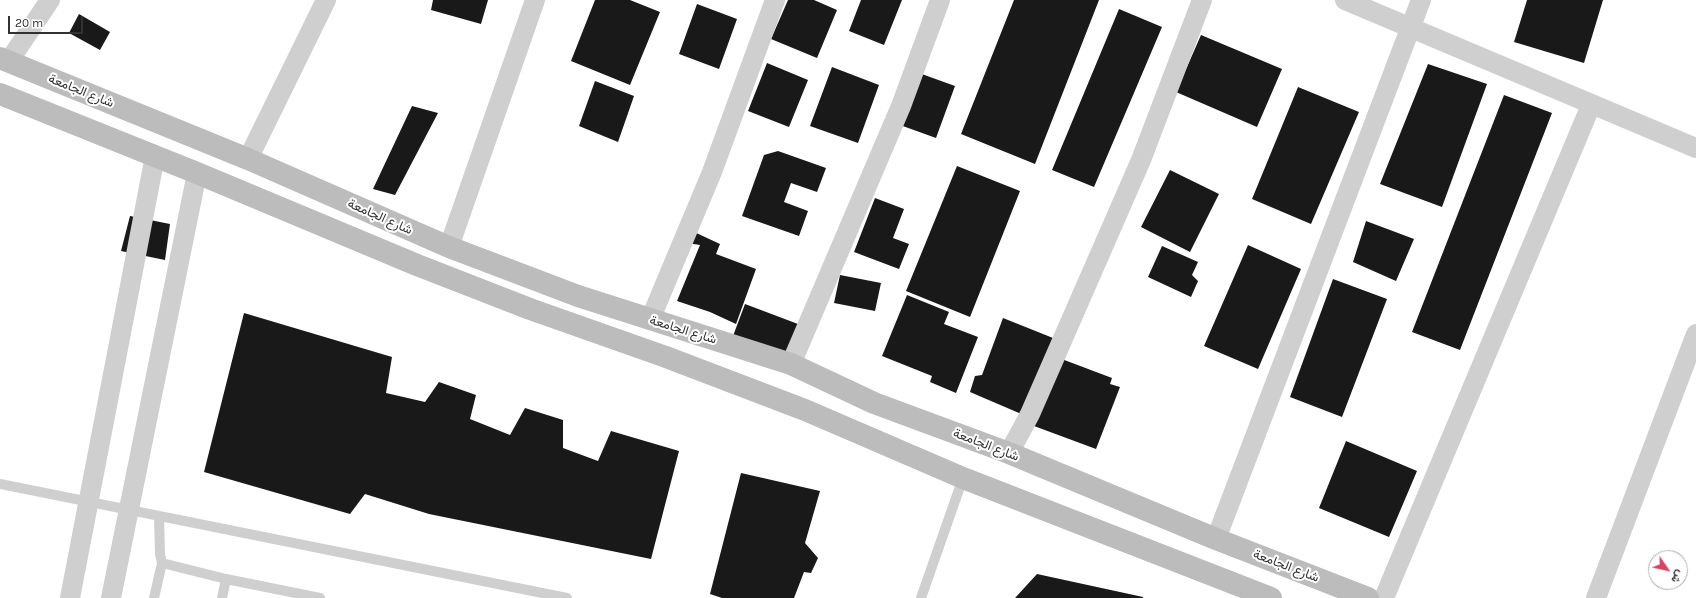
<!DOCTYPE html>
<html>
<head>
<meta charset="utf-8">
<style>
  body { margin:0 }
  #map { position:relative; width:1696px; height:598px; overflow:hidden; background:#fff; font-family:Karla,Vazirmatn,sans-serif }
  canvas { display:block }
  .north { position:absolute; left:1648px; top:550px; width:40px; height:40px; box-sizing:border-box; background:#fff; border:1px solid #adadad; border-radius:50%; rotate:124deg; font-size:11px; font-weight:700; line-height:16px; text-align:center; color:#323232 }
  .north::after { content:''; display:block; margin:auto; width:14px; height:18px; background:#da4360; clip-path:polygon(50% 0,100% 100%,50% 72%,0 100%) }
  .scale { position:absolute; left:8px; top:16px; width:75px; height:18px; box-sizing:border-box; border:2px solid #323232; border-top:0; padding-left:5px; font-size:12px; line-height:14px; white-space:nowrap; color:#323232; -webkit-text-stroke:3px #fff; paint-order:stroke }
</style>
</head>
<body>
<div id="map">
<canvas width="1696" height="598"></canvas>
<div class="north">ش</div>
<div class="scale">20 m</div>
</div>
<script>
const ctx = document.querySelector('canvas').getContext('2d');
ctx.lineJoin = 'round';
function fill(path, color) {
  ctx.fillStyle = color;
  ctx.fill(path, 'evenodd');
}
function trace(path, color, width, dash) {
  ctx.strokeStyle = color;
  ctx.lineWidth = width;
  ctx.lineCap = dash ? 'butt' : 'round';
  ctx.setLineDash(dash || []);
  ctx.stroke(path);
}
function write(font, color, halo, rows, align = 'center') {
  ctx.font = font + ' Karla,Vazirmatn,sans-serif';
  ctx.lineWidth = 4;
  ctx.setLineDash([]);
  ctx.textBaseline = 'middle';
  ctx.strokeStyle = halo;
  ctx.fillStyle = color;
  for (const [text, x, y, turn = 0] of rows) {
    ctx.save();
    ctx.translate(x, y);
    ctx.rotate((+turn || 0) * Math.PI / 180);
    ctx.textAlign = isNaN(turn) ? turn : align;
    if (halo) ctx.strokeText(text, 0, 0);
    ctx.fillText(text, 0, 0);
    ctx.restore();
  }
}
fill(new Path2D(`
  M 433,0 L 488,0 L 481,24 L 431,10 Z
  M 595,0 L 630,0 L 660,12 L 630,85 L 571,61 Z
  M 788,0 L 814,0 L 837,10 L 817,58 L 771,39 Z
  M 861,0 L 902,0 L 884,45 L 849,31 Z
  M 1014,0 L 1099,0 L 1035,164 L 961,134 Z
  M 1527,0 L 1603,0 L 1584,63 L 1514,42 Z
  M 697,4 L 737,19 L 719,69 L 679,54 Z
  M 1119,9 L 1162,27 L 1094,187 L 1052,170 Z
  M 79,14 L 110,32 L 100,50 L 69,33 Z
  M 1201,35 L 1282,69 L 1257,127 L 1176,92 Z
  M 767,63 L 808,80 L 789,127 L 748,111 Z
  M 1428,64 L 1487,84 L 1442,207 L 1380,184 Z
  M 832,67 L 879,85 L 858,143 L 810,126 Z
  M 919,73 L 955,86 L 936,138 L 900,125 Z
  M 595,81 L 634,96 L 618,142 L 579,126 Z
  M 1298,87 L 1359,112 L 1311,224 L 1252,199 Z
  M 1504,95 L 1552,113 L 1460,350 L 1412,332 Z
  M 412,106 L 438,113 L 395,195 L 373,189 Z
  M 778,151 L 826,168 L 817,192 L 791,183 L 784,202 L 808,211 L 799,236 L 742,216 L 764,155 Z
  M 957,166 L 1020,191 L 970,317 L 906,291 Z
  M 1170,170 L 1219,194 L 1190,252 L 1141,227 Z
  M 875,198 L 904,209 L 893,238 L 909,244 L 899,269 L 854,252 Z
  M 130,216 L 170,224 L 165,260 L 121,251 Z
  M 1366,221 L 1414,239 L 1396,281 L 1353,262 Z
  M 692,231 L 720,244 L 716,254 L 756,269 L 736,324 L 710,312 L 677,301 L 700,245 L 687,243 Z
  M 1248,245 L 1301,269 L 1258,369 L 1204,346 Z
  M 1162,246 L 1198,262 L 1192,275 L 1198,281 L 1191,297 L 1148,277 Z
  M 840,275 L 881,283 L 875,311 L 834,303 Z
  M 1333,279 L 1387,299 L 1342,417 L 1290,397 Z
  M 907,295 L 949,312 L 944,324 L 978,337 L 956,393 L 930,382 L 932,376 L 882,356 Z
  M 745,304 L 798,324 L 788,354 L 733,336 Z
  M 244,313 L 392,357 L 386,393 L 425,402 L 439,382 L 476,395 L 470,419 L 510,435 L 525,408 L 563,420 L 563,448 L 598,461 L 611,431 L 679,451 L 651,559 L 429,514 L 365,494 L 350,514 L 204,472 Z
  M 1003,318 L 1053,338 L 1026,416 L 970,392 L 975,376 L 982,375 Z
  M 1059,358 L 1112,378 L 1110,384 L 1120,387 L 1096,449 L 1034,426 Z
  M 1346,441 L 1417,471 L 1389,537 L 1319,508 Z
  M 741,473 L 820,491 L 805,543 L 818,558 L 811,573 L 804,572 L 794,598 L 722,598 L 710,594 Z
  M 1037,574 L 1143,597 L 1143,598 L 1015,598 Z`), '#191919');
trace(new Path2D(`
  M 0,484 L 567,598
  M 162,563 L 226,579 L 320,598
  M 154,598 L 162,563 L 160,554 L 159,516
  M 222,598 L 226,579
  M 921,598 L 963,478`), '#cfcfcf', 10);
trace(new Path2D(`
  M 1345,0 L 1696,148
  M 9,61 L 50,0
  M 248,159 L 326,0
  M 449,247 L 535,0
  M 650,320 L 712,172 L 775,0
  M 791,364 L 901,106 L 940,0
  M 1009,453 L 1030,414 L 1141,160 L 1202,0
  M 1216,539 L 1421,0
  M 70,598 L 155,156
  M 111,598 L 197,173
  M 1384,598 L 1591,105
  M 1596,598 L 1696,334`), '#cfcfcf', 20);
trace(new Path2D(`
  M 0,58 L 248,159 L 449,247 L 578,296 L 791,364 L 874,403 L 1009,453 L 1216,539 L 1368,598
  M 0,94 L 197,173 L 417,265 L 530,309 L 666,357 L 805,410 L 963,478 L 1271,598`), '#bcbcbc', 22);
write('13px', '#323232', '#fff', [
  ["شارع الجامعة",81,91,22],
  ["شارع الجامعة",380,217,24],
  ["شارع الجامعة",683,330,17],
  ["شارع الجامعة",986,445,21],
  ["شارع الجامعة",1286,566,21]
]);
</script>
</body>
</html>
